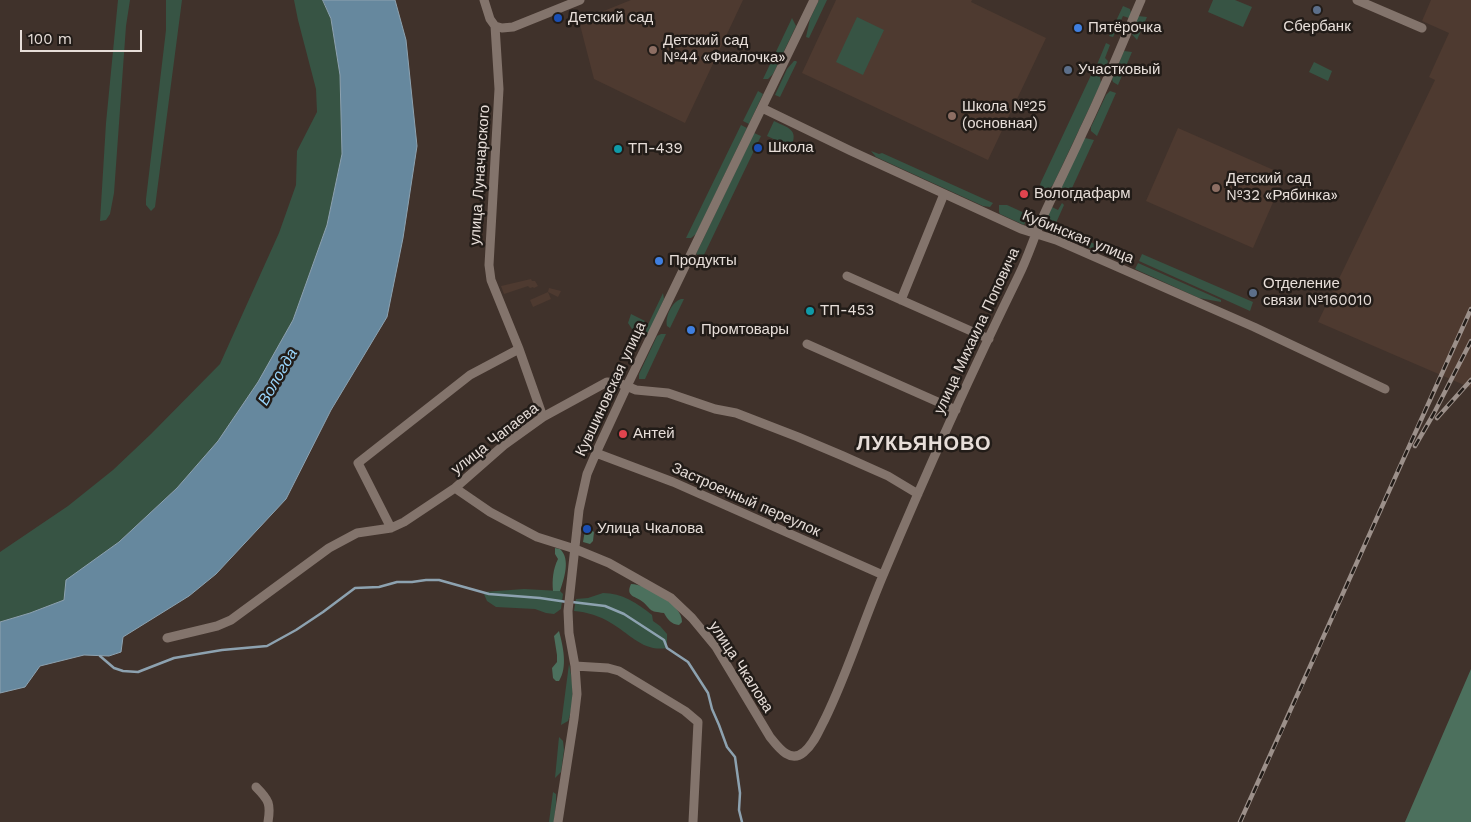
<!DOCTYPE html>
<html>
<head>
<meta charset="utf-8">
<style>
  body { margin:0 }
  #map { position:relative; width:1471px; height:822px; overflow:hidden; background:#40322b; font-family:"Work Sans",sans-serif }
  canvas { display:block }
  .scale { position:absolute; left:20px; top:30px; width:122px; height:22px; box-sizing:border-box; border:2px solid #e7ded9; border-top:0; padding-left:6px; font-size:15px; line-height:18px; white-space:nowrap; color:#e7ded9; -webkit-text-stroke:4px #221c18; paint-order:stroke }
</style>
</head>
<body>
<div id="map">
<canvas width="1471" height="822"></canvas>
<div class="scale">100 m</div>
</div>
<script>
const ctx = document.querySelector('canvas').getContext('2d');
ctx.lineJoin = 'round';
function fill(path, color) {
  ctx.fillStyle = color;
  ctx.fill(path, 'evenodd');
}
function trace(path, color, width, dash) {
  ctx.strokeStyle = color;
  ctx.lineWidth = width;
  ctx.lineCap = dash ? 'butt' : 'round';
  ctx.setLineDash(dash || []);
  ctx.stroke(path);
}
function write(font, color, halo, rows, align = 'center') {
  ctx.font = font + ' "Work Sans",sans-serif';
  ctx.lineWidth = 5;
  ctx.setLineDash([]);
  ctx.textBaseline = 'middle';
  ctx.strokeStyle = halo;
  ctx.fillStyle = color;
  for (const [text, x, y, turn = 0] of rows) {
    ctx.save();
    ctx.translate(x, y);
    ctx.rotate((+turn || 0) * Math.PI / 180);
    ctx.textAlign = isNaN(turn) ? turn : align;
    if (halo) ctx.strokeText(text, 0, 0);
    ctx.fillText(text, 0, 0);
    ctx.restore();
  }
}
fill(new Path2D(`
  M 631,0 L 743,0 L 685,123 L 594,79 L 579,21 Z
  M 836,0 L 972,0 L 971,2 L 1046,38 L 988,160 L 802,73 Z
  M 1431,0 L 1471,0 L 1471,388 L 1318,322 L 1435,80 L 1429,77 L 1449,33 L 1422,21 Z
  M 1178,128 L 1285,175 L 1253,248 L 1146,201 Z
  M 531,279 L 532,281 L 535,281 L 538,286 L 534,288 L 533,287 L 530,288 L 528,286 L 504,294 L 501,286 Z
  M 549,288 L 561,291 L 558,297 L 548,292 L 551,299 L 533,307 L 530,300 L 548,292 Z`), '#4e3a30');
fill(new Path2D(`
  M 118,0 L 130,0 L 126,26 L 114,193 L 110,214 L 106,220 L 100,221 L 106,123 Z
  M 166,0 L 182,0 L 155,207 L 151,211 L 146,205 L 146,199 L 166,30 Z
  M 294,0 L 323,0 L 331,19 L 340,75 L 342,154 L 327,225 L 293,320 L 258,382 L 218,441 L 177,488 L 119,542 L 67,580 L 64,600 L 30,613 L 0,622 L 0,552 L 68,506 L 113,470 L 151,434 L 220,364 L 279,233 L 296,185 L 297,151 L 317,112 L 316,89 L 298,20 Z
  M 819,0 L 827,0 L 809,38 L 806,37 L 810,19 Z
  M 1213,0 L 1235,0 L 1252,7 L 1243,27 L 1208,12 Z
  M 1123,6 L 1130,9 L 1131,13 L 1129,18 L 1123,16 L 1113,37 L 1109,36 Z
  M 1138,16 L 1147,17 L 1137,40 L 1131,33 Z
  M 857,17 L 884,30 L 863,75 L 836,62 Z
  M 792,18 L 796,26 L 773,74 L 768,79 L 763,79 Z
  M 1106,43 L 1110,45 L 1105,58 L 1108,61 L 1106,69 L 1096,67 Z
  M 1124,51 L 1132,52 L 1118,85 L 1113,82 L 1112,79 Z
  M 794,61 L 796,61 L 797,62 L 780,97 L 775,95 L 787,69 Z
  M 1314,62 L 1332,71 L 1328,81 L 1309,72 Z
  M 1092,73 L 1100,77 L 1101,83 L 1053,185 L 1049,189 L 1043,189 L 1040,185 L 1041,182 Z
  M 758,91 L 763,94 L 749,124 L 743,121 Z
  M 1110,91 L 1116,93 L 1097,136 L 1091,131 L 1091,127 L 1106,95 Z
  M 774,121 C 788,128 799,129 791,147 L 767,136 Z
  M 741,125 L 747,128 L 696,234 L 691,238 L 686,238 Z
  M 754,133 L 761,136 L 703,257 L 696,254 Z
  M 1085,138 L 1094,140 L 1067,199 L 1061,197 L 1060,190 L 1083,140 Z
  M 871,151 L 879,154 L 882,153 L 993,203 L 990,207 L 983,206 L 876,157 Z
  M 1062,203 L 1064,205 L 1056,223 L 1046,219 L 1052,207 L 1058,210 Z
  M 999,205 L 1007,205 L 1029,215 L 1024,225 L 1000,214 L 999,212 Z
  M 1057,227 L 1097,245 L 1095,247 L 1090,248 L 1054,234 Z
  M 1142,254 L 1253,302 L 1250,311 L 1139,261 Z
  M 1138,263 L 1221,300 L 1221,302 L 1199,298 L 1135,269 Z
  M 663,293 L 664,299 L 649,333 L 643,335 Z
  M 681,299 L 684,299 L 670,328 L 667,326 C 665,316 672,302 681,299 Z
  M 631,314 L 645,321 L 638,335 L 634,332 L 628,323 Z
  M 661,334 L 666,334 L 645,379 L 639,379 L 639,374 L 657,336 Z
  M 524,589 L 560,591 L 563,594 L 561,609 L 554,614 L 546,613 L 535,609 L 496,607 L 487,601 L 483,592 Z
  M 603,593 C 622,593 637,603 652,615 L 653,621 L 660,626 L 667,634 L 667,648 C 643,652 630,634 611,623 C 600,616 587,612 574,611 L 576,599 L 588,598 Z
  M 569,664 C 573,682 575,703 568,721 L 561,725 Z
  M 559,737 L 563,741 L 564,750 L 561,772 L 555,778 Z
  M 553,792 L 556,794 L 556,803 L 554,822 L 549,822 Z`), '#375444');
fill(new Path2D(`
  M 585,530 L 591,530 L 594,532 L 593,541 L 590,544 L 583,542 Z
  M 555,548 L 560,549 C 571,559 564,579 560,591 L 553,591 C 552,580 553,569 558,559 L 555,554 Z
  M 631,584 C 647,584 683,605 682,622 L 679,625 C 671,624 668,620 664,613 C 648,611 653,611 643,602 C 636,596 625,597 631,584 Z
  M 559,631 C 563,646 568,667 559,681 L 556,681 L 553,678 L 552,668 L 557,662 L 557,655 L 554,636 Z
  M 1471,669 L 1471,822 L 1405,822 Z`), '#4c705d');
const water = new Path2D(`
  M 323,0 L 395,0 L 406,40 L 417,146 L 403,238 L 387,317 L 331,410 L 286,499 L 216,574 L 189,596 L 123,637 L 121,652 L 109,656 L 84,655 L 40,666 L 25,687 L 0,693 L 0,622 L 30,613 L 64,600 L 66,580 L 119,542 L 177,488 L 218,441 L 258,382 L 293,320 L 327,225 L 342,154 L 340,75 L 331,19 Z`);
fill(water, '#66889e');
trace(water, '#8da2b0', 1);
trace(new Path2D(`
  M 572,602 L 605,606 L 624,614 L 664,640 L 667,648 L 688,662 L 708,693 L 712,709 L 719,725 L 727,747 L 735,757 L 740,793 L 739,810 L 742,822
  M 100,656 L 114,668 L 123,671 L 138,672 L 174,658 L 222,650 L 267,646 L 296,630 L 323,612 L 355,588 L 379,587 L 397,582 L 412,582 L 426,580 L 439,580 L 489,594 L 540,598 L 567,602`), '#8da2b0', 2.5);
trace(new Path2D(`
  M 484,0 L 490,19 L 495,26 L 499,89 L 489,265 L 491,280 L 519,349 L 543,417
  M 1357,0 L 1422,28
  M 495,26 L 502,28 L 513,27 L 580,0
  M 762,108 L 851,151 L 1021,229 L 1056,240 L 1254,327 L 1385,389
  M 847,276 L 989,339
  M 901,300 L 944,194
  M 807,344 L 956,410
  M 596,453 L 673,482 L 883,575
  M 455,488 L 490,512 L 537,537 L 575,549 L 609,563 L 671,598 L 692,618 L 716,647 L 770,737 C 778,747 790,764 804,752 C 814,744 819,730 825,719 C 848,672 863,622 884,573 C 926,473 971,373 1019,275 C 1028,257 1034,237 1042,219 C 1055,190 1070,161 1083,132 C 1104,89 1122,44 1141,0
  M 391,528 L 358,463 L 470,375 L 519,349
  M 167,638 L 217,626 L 231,620 L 329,548 L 357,533 L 391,528 L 404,522 L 455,488 L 504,445 L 543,417 L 607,382 L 619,383 L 636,390 L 668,393 L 715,409 L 736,413 L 798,437 L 843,456 L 888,476 L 918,494
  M 575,666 L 608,668 L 619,671 L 685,711 L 698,722 L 693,822
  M 256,787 C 269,800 271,804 268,822
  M 558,822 L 574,719 L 577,694 L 575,666 L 569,633 L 568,611 L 579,510 L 587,474 L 596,453 L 627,386 L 814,0`), '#83746c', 9);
const rail = new Path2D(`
  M 1437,418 L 1471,380
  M 1415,446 L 1433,415 L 1471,341
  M 1240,822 C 1318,652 1393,480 1471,309`);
trace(rail, '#9c908a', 4.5);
trace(rail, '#221c18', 2.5, [8]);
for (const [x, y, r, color] of [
  [1317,10,5,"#5c6f8a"],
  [558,18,5,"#1a4fb4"],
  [1078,28,5,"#3f7fe0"],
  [653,50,5,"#8d6e63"],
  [1068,70,5,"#5c6f8a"],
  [952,116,5,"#8d6e63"],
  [758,148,5,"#1a4fb4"],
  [618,149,5,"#0f9aa8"],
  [1216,188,5,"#8d6e63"],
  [1024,194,5,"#e0444e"],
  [659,261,5,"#3f7fe0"],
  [1253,293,5,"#5c6f8a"],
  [810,311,5,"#0f9aa8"],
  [691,330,5,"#3f7fe0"],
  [623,434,5,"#e0444e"],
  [587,529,5,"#1a4fb4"]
]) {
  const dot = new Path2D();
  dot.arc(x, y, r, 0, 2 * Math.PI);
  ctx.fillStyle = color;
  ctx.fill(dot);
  trace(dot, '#221c18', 2);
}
write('15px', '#e7ded9', '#221c18', [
  ["Детский сад",568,18],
  ["Сбербанк",1317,27,"center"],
  ["Пятёрочка",1088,28],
  ["Детский сад",663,41],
  ["№44 «Фиалочка»",663,58],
  ["Участковый",1078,70],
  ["Школа №25",962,107],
  ["(основная)",962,124],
  ["Школа",768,148],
  ["ТП-439",628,149],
  ["Детский сад",1226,179],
  ["№32 «Рябинка»",1226,196],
  ["Вологдафарм",1034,194],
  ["Продукты",669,261],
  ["Отделение",1263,284],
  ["связи №160010",1263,301],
  ["ТП-453",820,311],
  ["Промтовары",701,330],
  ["Антей",633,434],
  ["Улица Чкалова",597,529]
], 'left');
write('15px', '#e7ded9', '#221c18', [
  ["улица Луначарского",480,175,-86],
  ["Кубинская улица",1078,237,22],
  ["улица Михаила Поповича",977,331,-65],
  ["Кувшиновская улица",611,389,-65],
  ["улица Чапаева",495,439,-38],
  ["Застроечный переулок",746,500,24],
  ["улица Чкалова",741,667,57]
]);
write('italic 16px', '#98d4fa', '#221c18', [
  ["Вологда",278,377,-60]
]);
ctx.letterSpacing = '1px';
write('bold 20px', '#e7ded9', '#221c18', [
  ["ЛУКЬЯНОВО",924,444]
]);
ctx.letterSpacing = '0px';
</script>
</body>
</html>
